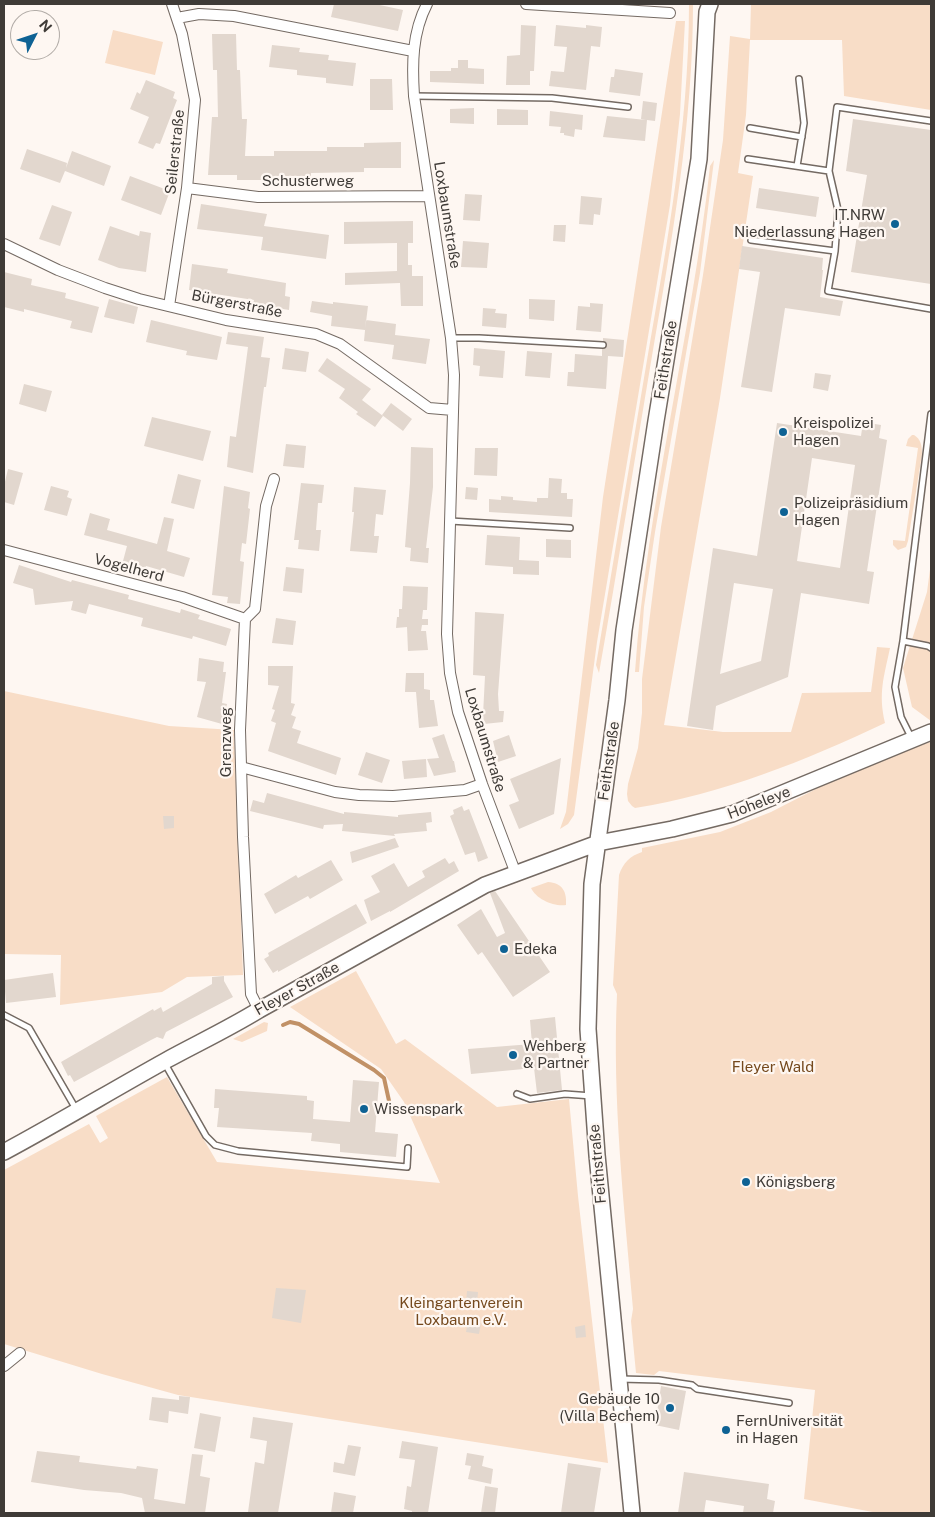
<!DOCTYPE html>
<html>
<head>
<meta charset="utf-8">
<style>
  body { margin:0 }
  #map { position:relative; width:935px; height:1517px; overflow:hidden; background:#fef7f2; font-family:"Public Sans",sans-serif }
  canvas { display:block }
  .frame { position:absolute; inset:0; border:5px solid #3f3b37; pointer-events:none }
  .north { position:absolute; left:10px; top:10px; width:50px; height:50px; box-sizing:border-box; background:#fef7f2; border:1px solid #b2aca7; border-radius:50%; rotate:49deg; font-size:14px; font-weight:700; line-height:20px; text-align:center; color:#3f3b37 }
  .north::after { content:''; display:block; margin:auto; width:18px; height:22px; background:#0e6294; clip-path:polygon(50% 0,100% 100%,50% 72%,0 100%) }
</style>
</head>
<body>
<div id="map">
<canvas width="935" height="1517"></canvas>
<div class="frame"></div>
<div class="north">N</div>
</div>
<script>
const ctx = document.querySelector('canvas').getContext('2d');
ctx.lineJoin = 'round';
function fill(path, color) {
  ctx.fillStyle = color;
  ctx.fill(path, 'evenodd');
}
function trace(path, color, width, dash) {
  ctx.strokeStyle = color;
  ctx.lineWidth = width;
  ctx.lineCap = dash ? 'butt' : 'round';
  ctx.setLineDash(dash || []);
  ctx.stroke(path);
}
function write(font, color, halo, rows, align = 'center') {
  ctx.font = font + ' "Public Sans",sans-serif';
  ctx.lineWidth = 4.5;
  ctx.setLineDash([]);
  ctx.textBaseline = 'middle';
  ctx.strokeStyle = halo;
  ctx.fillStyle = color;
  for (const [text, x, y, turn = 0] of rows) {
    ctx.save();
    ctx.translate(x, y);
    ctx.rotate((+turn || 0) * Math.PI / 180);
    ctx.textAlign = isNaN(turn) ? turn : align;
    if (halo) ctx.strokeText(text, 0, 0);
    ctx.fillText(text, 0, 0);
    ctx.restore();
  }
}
fill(new Path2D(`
  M 689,4 L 693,4 C 693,122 672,240 652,356 C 634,462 618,567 599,673 L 596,665 C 612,569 628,474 644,378 C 665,255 689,130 689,4 Z
  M 751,4 L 931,4 L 931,110 L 844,96 L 842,40 L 750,40 L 746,115 L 738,173 L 753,176 L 720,398 L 664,725 L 723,732 L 791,732 L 802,693 L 871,692 L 877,647 L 890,648 C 884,677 878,693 885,723 C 805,761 722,794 635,808 L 632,806 L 628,801 L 627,794 L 628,784 L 638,748 L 642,713 L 642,679 L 661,527 L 703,275 L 723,140 L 730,36 L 750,39 Z
  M 676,21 L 685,21 L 680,114 L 670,205 L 597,642 L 574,815 L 568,824 L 560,829 L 566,812 L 603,497 Z
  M 113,30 L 163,42 L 155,75 L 105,63 Z
  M 714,160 L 700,273 L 655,532 L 644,607 L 639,672 L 635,672 C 647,502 692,335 710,166 Z
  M 912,435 L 914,435 C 921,439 922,446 922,454 L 908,541 L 906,547 L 898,550 L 893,545 L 893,540 L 905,541 L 918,448 L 906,446 L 908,439 Z
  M 931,562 L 931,721 L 912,707 L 903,668 L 927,592 Z
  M 4,691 L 169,726 L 234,730 L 243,975 L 187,977 L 162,992 L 60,1005 L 61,955 L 4,954 Z
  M 931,742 L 931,1513 L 878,1513 L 804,1499 L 815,1390 L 659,1371 L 654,1375 L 636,1373 L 631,1321 L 633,1309 C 624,1204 612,1099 617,994 L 613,985 L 619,875 C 623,863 630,856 642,852 L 642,848 L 720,832 L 771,812 L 847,773 L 898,752 Z
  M 548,882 C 562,883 567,891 566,905 C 554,907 536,899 531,888 Z
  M 356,971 L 396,1044 L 405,1039 L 497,1107 L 569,1099 L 578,1196 L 608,1463 L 178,1395 L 102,1374 L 4,1344 L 4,1170 L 89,1124 L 100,1143 L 108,1138 L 96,1116 L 167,1077 L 217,1162 L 440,1183 L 404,1102 L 381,1069 L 290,1007 Z
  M 264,1022 L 268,1023 L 267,1031 L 242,1042 L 233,1039 Z`), '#f8ddc7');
trace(new Path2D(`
  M 283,1025 L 290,1022 L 299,1024 L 374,1070 L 384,1078 L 391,1110`), '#c19166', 4);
fill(new Path2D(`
  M 334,4 L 375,4 L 403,10 L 398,31 L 331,17 Z
  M 521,25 L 536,26 L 534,71 L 530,71 L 530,85 L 506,85 L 507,56 L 520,55 Z
  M 556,25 L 586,28 L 586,25 L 602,27 L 600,47 L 591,46 L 586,90 L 549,86 L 551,71 L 564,72 L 567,47 L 554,46 Z
  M 212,34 L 236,34 L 237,70 L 240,70 L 242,119 L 247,119 L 245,156 L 274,156 L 274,151 L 327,151 L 327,147 L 364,147 L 364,143 L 401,142 L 401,168 L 364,168 L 364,172 L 311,173 L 311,176 L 275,176 L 275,180 L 237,180 L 237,175 L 208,175 L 212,117 L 218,117 L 217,70 L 213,70 Z
  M 272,45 L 300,48 L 299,52 L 329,55 L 328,60 L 356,63 L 353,86 L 326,83 L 326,78 L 297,75 L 297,70 L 269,67 Z
  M 458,60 L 468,60 L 468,68 L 484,69 L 484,84 L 430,82 L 430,71 L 451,71 L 451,68 L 458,68 Z
  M 615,69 L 643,73 L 640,96 L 609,92 L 611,77 L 614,77 Z
  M 370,79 L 392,79 L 393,110 L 370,110 Z
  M 146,80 L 175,92 L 173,98 L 177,100 L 160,144 L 156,143 L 153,149 L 138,143 L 149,117 L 130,109 L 137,92 L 140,94 Z
  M 643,101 L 657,103 L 655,121 L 647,120 L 645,141 L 603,137 L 607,116 L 646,120 L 641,119 Z
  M 474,108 L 474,124 L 450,123 L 450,109 Z
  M 497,109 L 528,110 L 528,125 L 497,125 Z
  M 550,111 L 583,115 L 582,130 L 575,129 L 574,137 L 564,135 L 564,133 L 560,133 L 561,127 L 549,126 Z
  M 853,119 L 931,130 L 931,284 L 851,272 L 867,175 L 846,171 Z
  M 27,149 L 67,163 L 66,168 L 72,151 L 111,166 L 104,186 L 65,171 L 60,183 L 20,169 Z
  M 130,176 L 170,191 L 161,215 L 121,200 Z
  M 759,188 L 819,197 L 816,217 L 756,208 Z
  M 465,194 L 482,195 L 480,221 L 463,220 Z
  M 581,196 L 602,198 L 600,215 L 594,214 L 593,225 L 579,224 Z
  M 201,204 L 267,214 L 264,226 L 329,235 L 326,259 L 261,250 L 263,237 L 197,229 Z
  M 52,205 L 72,212 L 60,246 L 39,239 Z
  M 413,221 L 413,243 L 408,243 L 408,265 L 412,265 L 412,276 L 423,276 L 423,306 L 401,306 L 400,283 L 345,285 L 345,273 L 397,271 L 397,243 L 344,244 L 344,222 Z
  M 554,225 L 566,225 L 565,242 L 553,241 Z
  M 110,226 L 139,236 L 140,231 L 151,233 L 146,272 L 119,268 L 98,260 Z
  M 463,241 L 489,243 L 487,268 L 461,267 Z
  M 742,246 L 823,258 L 822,270 L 823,270 L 820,297 L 843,301 L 840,316 L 785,308 L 772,392 L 741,387 L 760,272 L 739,269 Z
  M 192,264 L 228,269 L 227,273 L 286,283 L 285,296 L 290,297 L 289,310 L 253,304 L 254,300 L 189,290 Z
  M 4,272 L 32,279 L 31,285 L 66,293 L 65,298 L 99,307 L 92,333 L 70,328 L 72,321 L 24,309 L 24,312 L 4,307 Z
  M 109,299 L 138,307 L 134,324 L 104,317 Z
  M 529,299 L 555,300 L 554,321 L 529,319 Z
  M 312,301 L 333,304 L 333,302 L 368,306 L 365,330 L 331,326 L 332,316 L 310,312 Z
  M 590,303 L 603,304 L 601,332 L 576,330 L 578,306 L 590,307 Z
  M 483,308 L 496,309 L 495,313 L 507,314 L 506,328 L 482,326 Z
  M 151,320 L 222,337 L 217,360 L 186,355 L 187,351 L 146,342 Z
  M 366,320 L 396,324 L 395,335 L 430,339 L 426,364 L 392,359 L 394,345 L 364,341 Z
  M 228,332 L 264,337 L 261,357 L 270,358 L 266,387 L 264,387 L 253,473 L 227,467 L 230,436 L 236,437 L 248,347 L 226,344 Z
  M 603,338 L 624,340 L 623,357 L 608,356 L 606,389 L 567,386 L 568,372 L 574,372 L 575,354 L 602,356 L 602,349 L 606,348 L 607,345 L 606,342 L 603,341 Z
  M 285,348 L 309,352 L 306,372 L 282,369 Z
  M 474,348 L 505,351 L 503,378 L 479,376 L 480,366 L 473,365 Z
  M 527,351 L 552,353 L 550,378 L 525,376 Z
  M 327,358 L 371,389 L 362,400 L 383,416 L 375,427 L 356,414 L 358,412 L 339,398 L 345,389 L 318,371 Z
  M 815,373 L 831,375 L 828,391 L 813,388 Z
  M 24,384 L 52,391 L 46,412 L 19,404 Z
  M 391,403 L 412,419 L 403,431 L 382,415 Z
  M 152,417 L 211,431 L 203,461 L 144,446 Z
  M 863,422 L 881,425 L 879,438 L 887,440 L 867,571 L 874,572 L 869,604 L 801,593 L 788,677 L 716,706 L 713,730 L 687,726 L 713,548 L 757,556 L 777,423 L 861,436 ZM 812,458 L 855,465 L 840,568 L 797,561 ZM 734,583 L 773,589 L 761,661 L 720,674 Z
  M 286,444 L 306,446 L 304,468 L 283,466 Z
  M 411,447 L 433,448 L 433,487 L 426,548 L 429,548 L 428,563 L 410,561 L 411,548 L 405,547 L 410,483 Z
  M 475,448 L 498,448 L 497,476 L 474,475 Z
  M 8,469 L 23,473 L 14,505 L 4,502 L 4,486 Z
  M 178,474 L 201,480 L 194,509 L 171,503 Z
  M 549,478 L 562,479 L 561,493 L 567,493 L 567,499 L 573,499 L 572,517 L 489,512 L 489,499 L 501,500 L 501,496 L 513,497 L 513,500 L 537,502 L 537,498 L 548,498 Z
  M 301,483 L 324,485 L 322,503 L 318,503 L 316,530 L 321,530 L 319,551 L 298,549 L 299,540 L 294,540 Z
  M 51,486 L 69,491 L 67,497 L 72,499 L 67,516 L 44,510 Z
  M 224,486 L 250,492 L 248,508 L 250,509 L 246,544 L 242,543 L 240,561 L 244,562 L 240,604 L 227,603 L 228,597 L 212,595 Z
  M 354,487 L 386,490 L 383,515 L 376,514 L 374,536 L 379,536 L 377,553 L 350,551 L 354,512 L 352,512 Z
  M 466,487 L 478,488 L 477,500 L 465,499 Z
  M 90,513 L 110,519 L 107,530 L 157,544 L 164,517 L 174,519 L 167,551 L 190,558 L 184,577 L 146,566 L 146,568 L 123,561 L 127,546 L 84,535 Z
  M 487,535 L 520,537 L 519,560 L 539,561 L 539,575 L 513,574 L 513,567 L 485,565 Z
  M 546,539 L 571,540 L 571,558 L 546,557 Z
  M 19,565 L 71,582 L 72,580 L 129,595 L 128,599 L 180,613 L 181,609 L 200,615 L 198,619 L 231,629 L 226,646 L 193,636 L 192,639 L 141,626 L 143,618 L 89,604 L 86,614 L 71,610 L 73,601 L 35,605 L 33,589 L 13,583 Z
  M 286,567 L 304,569 L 302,593 L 283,591 Z
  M 403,586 L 428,587 L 427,610 L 423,610 L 422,619 L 428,619 L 428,625 L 422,625 L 421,631 L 426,631 L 428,650 L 408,651 L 407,627 L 396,628 L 397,617 L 399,617 L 399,609 L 402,609 Z
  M 475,612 L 504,614 L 498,694 L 499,711 L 504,711 L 503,722 L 484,724 L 483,715 L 485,676 L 473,675 Z
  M 276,618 L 296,621 L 293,645 L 272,643 Z
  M 199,658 L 224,662 L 223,672 L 226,672 L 222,703 L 227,704 L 222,724 L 197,717 L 206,682 L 197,681 Z
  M 268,666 L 293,666 L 291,703 L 295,704 L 291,715 L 296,717 L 292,728 L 301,731 L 297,743 L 341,758 L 336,775 L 268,751 L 276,723 L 271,721 L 275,710 L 272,709 L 279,686 L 268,685 Z
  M 406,673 L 424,673 L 424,689 L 430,690 L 430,700 L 434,700 L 438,726 L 419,728 L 416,692 L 405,692 Z
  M 444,734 L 453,761 L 454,761 L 456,772 L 434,776 L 427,759 L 439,758 L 432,738 Z
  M 509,735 L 516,756 L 498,762 L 493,741 Z
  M 366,752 L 390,760 L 382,783 L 358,775 Z
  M 561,758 L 554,814 L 519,829 L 509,805 L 519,801 L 510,779 Z
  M 426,759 L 427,777 L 404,779 L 402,761 Z
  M 267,793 L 344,814 L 344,812 L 398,817 L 398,815 L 431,812 L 432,822 L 426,823 L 427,831 L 394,834 L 395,836 L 342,831 L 343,824 L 324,825 L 323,829 L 250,811 L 253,800 L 264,803 Z
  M 462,806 L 464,811 L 469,809 L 488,858 L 478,862 L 475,852 L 465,855 L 450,816 L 454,814 L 453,810 Z
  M 163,816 L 174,816 L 174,828 L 164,829 Z
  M 395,838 L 399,847 L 352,863 L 350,852 Z
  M 445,858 L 449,864 L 454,861 L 459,871 L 390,912 L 390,911 L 371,921 L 364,900 L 380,892 L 371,876 L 394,863 L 408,887 L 425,877 L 422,871 Z
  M 331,860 L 343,880 L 310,899 L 308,896 L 275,914 L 264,894 L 296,875 L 298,878 Z
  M 495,891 L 550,972 L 513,997 L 482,952 L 478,955 L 457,925 L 481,909 L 497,937 L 505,933 L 490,893 Z
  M 356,904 L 367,923 L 278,972 L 278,970 L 273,973 L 264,959 L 269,956 L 268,953 Z
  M 53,973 L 56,997 L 6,1003 L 4,980 Z
  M 224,976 L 224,981 L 233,997 L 166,1032 L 163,1039 L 157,1037 L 151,1040 L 74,1082 L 70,1075 L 68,1076 L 61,1062 L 153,1009 L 154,1011 L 161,1007 L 163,1012 L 212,984 L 212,977 Z
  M 555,1017 L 562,1090 L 537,1093 L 534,1068 L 471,1074 L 468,1049 L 532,1044 L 530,1020 Z
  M 353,1080 L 379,1082 L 375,1132 L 398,1134 L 396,1157 L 340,1152 L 340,1144 L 311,1141 L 312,1133 L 217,1127 L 219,1108 L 214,1108 L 215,1089 L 307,1096 L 307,1100 L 314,1101 L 313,1119 L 350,1122 Z
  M 276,1288 L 306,1290 L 301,1323 L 272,1318 Z
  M 467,1291 L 478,1292 L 477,1303 L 466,1302 Z
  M 468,1321 L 481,1323 L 479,1334 L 466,1332 Z
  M 585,1325 L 586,1337 L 576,1338 L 575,1327 Z
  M 661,1386 L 686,1391 L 679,1430 L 655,1425 Z
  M 179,1396 L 190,1397 L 188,1414 L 169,1411 L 168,1423 L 149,1420 L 152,1397 L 179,1400 Z
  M 200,1413 L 221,1417 L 215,1452 L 194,1448 Z
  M 253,1417 L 293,1423 L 278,1513 L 248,1512 L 255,1462 L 264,1464 L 267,1441 L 250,1438 Z
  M 402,1441 L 438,1447 L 428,1513 L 412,1513 L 412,1511 L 404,1509 L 407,1486 L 411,1487 L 415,1460 L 399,1458 Z
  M 348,1445 L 361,1447 L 355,1476 L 333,1472 L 334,1462 L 344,1464 Z
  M 37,1451 L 80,1456 L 79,1462 L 136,1469 L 137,1466 L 158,1469 L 154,1499 L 185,1504 L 192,1454 L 203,1455 L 200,1476 L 210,1478 L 205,1513 L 145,1513 L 142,1498 L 121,1493 L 84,1490 L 31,1482 Z
  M 467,1453 L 484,1456 L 482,1466 L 493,1469 L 491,1484 L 468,1479 L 471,1466 L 465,1465 Z
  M 568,1463 L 601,1468 L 594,1513 L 561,1513 Z
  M 684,1472 L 769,1484 L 767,1499 L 775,1501 L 773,1513 L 743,1513 L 744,1506 L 706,1500 L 704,1513 L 678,1513 Z
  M 485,1486 L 498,1488 L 495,1513 L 481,1513 Z
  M 334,1492 L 356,1496 L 353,1513 L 331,1513 Z`), '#e2d7ce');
const lane = new Path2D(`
  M 414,96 L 552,98 L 628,107
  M 931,121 L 837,107 L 829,171 L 838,210 L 835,251 L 828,291 L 931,309
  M 750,128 L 802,137
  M 748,159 L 829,171
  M 797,166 L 804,123 L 799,79
  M 751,240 L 835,251
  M 451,338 L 479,338 L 603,345
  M 450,521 L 570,528
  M 903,641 L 928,646 L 931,648
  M 912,739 L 901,717 L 895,687 L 903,641 L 931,414
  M 4,1015 L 29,1028 L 76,1109
  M 164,1062 L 206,1136 L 215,1145 L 238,1151 L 407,1167 L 408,1148
  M 517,1094 L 530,1099 L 565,1094 L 592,1096
  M 620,1379 L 659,1380 L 692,1385 L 697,1389 L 789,1403`);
const street = new Path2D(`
  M 427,4 C 412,33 412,64 414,96 L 451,338 L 454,375 L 447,634 L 450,673 L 458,712 L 482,784 L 516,874
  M 526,4 L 670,13
  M 177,18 L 199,14 L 234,16 L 413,51
  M 187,188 L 258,197 L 429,196
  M 4,244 L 58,270 L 105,288 L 139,299 L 226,320 L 316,334 L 340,344 L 429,408 L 453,410
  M 169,306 L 187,188 L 195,100 L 182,34 L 172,4
  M 4,550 L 182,597 L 245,619
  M 241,767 L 335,792 L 359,795 L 393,796 L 465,790 L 482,784
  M 259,1010 L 251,994 L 243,837 L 240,730 L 245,619 L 255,609 L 266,506 L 274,479
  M 4,1366 L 20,1353`);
const secondary = new Path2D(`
  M 4,1152 C 58,1123 111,1091 165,1061 C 196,1044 228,1029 259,1010 L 485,885 L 598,843 L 672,829 L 732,814 L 931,732
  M 632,1513 L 597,1155 L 588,1029 L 592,884 L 617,700 L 624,630 L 656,421 L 699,159 L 707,12 L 710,4`);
trace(lane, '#746a63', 8);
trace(street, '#746a63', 12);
trace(secondary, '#746a63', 18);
trace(lane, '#fff', 5);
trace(street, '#fff', 10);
trace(secondary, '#fff', 15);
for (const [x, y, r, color] of [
  [895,224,5,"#0e6294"],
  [783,432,5,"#0e6294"],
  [784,512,5,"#0e6294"],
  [504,949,5,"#0e6294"],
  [513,1055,5,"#0e6294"],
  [364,1109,5,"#0e6294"],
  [746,1182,5,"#0e6294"],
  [670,1408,5,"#0e6294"],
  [726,1430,5,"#0e6294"]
]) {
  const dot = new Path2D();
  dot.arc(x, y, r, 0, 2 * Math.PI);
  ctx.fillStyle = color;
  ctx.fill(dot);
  trace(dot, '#fef7f2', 2);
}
write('15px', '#3f3b37', '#fef7f2', [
  ["Seilerstraße",175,152,-84],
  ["Schusterweg",308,181],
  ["Loxbaumstraße",447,215,81],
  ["Bürgerstraße",237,304,11],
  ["Feithstraße",666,360,-81],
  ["Vogelherd",129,568,15],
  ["Loxbaumstraße",485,740,73],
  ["Grenzweg",226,742,-90],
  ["Feithstraße",609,761,-82],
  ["Hoheleye",759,803,-21],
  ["Fleyer Straße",297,989,-29],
  ["Feithstraße",598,1164,-95]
]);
write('15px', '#3f3b37', '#fef7f2', [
  ["IT.NRW",885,215,"right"],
  ["Niederlassung Hagen",885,232,"right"],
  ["Kreispolizei",793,423],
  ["Hagen",793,440],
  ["Polizeipräsidium",794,503],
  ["Hagen",794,520],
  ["Edeka",514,949],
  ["Wehberg",523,1046],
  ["& Partner",523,1063],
  ["Wissenspark",374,1109],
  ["Königsberg",756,1182],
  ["Gebäude 10",660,1399,"right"],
  ["(Villa Bechem)",660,1416,"right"],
  ["FernUniversität",736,1421],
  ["in Hagen",736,1438]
], 'left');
write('15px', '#75491d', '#fef7f2', [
  ["Fleyer Wald",773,1067],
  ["Kleingartenverein",461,1303],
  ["Loxbaum e.V.",461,1320]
]);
</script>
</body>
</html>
